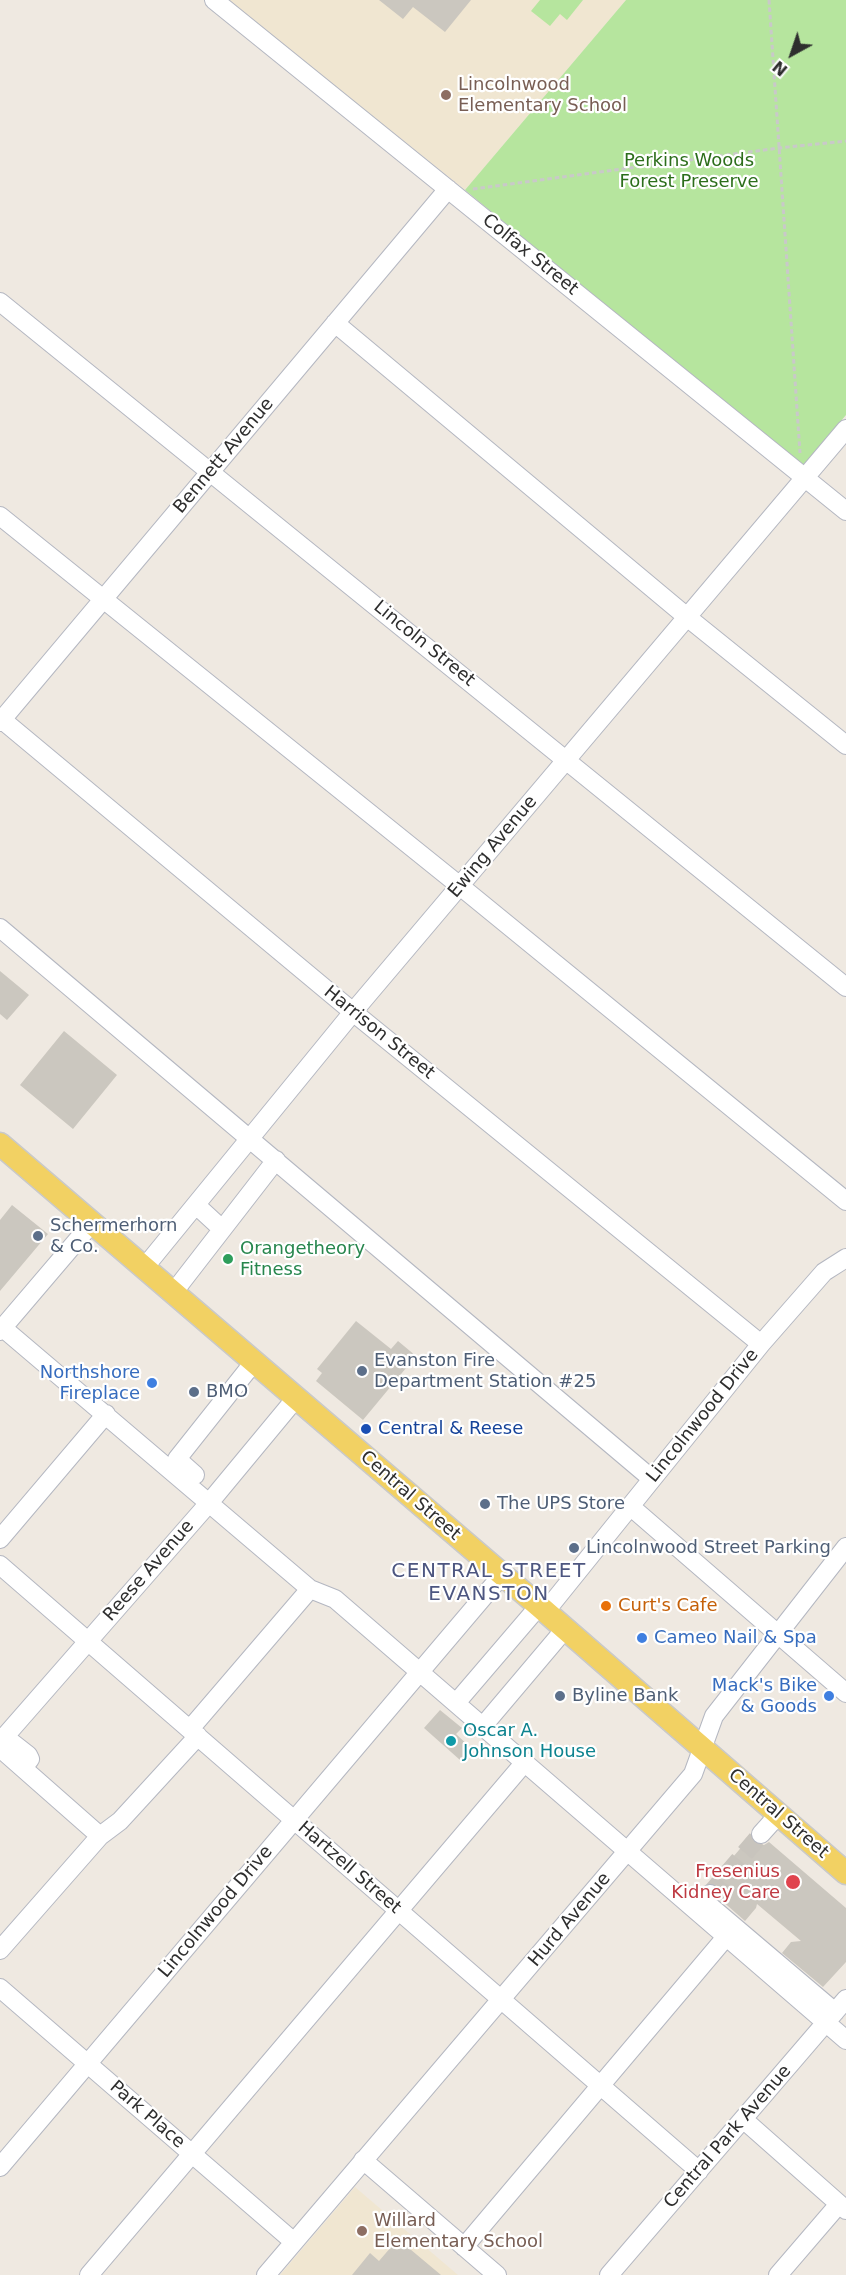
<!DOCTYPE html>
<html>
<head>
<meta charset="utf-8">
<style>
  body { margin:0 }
  #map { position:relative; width:846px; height:2275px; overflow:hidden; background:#efe9e1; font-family:"DejaVu Sans",sans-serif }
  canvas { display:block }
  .north { position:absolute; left:762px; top:24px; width:60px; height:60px; -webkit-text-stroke:4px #fff; paint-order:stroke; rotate:220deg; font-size:16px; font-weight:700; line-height:24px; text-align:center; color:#2e2e2e }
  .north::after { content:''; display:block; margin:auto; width:21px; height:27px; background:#2e2e2e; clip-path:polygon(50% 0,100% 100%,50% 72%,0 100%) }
</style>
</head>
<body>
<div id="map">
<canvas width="846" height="2275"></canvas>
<div class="north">N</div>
</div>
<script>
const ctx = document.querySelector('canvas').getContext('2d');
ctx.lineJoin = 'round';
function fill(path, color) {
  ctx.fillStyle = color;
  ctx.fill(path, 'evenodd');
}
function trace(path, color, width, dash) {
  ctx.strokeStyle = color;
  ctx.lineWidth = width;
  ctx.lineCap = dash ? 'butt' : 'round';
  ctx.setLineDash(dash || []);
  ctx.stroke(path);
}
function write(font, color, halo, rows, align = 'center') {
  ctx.font = font + ' "DejaVu Sans",sans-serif';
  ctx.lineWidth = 4.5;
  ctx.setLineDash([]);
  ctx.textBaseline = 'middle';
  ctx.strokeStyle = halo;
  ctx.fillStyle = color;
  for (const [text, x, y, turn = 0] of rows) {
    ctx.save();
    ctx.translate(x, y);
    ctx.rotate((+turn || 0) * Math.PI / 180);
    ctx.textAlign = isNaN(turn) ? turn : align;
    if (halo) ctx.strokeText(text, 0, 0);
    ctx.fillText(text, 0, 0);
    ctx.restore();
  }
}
fill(new Path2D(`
  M 228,0 L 626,0 L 465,190 Z
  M 355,2187 L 458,2275 L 280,2275 Z`), '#f0e6d1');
fill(new Path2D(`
  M 540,0 L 583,0 L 567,20 L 560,14 L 550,26 L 531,11 Z
  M 626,0 L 846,0 L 846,415 L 801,468 L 465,190 Z`), '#b6e59e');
fill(new Path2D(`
  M 379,0 L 471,0 L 445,32 L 413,7 L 403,19 Z
  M 0,971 L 29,995 L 7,1020 L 0,1014 Z
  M 64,1031 L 117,1075 L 73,1129 L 20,1085 Z
  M 12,1205 L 48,1234 L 0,1291 L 0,1220 Z
  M 356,1321 L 391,1349 L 398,1341 L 416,1356 L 363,1420 L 316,1381 L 322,1373 L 317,1369 Z
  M 440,1710 L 462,1728 L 456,1734 L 471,1748 L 460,1760 L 424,1728 Z
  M 750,1837 L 758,1845 L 764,1845 L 769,1842 L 846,1908 L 846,1962 L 823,1987 L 782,1953 L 791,1942 L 801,1941 L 757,1904 L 756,1908 L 745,1921 L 720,1899 L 720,1890 L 717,1885 L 711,1883 Z
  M 398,2239 L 441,2275 L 352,2275 L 370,2253 L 379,2261 Z`), '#cbc7bf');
trace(new Path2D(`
  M 710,1894 L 761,1834`), '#c8c4bd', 18, [18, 9]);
const minor = new Path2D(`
  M 214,0 L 846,511
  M 0,302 L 846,987
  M 335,323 L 687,617 L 846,745
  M 0,516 L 460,886 L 846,1201
  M 0,718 L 353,1012 L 761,1344
  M 0,722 L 448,189
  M 0,928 L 652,1479
  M 196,1205 L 222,1229
  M 144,1268 L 353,1012 L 846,429
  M 173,1293 L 276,1160
  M 3,1328 L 310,1589 L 335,1599 L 846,2040
  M 0,1331 L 92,1223
  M 195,1475 L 177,1459 L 254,1362
  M 630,1506 L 846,1693
  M 0,1539 L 106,1414
  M 0,1565 L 699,2171
  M 545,1612 L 761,1344 L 824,1272 L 846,1258
  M 456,1703 L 539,1606
  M 483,1726 L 565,1629
  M 190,1729 L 310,1589
  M 5,1737 L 28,1755 L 30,1759 L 23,1768
  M 0,1742 L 209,1503 L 296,1398
  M 0,1748 L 100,1836
  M 761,1834 L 779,1814
  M 710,1894 L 704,1901 L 835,2012
  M 0,1950 L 100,1836 L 120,1821 L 198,1736
  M 0,1988 L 294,2242
  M 743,2119 L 846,2210
  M 363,2160 L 497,2275
  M 0,2167 L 502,1575
  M 464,2247 L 726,1937
  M 89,2275 L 525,1762
  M 266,2275 L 693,1774 L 714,1716 L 846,1547
  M 609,2275 L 846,1999
  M 778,2275 L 839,2204`);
const major = new Path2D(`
  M 0,1144 L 539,1606 L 846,1873`);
trace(minor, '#b4b7c1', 20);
trace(major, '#c9c9c9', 25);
trace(new Path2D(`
  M 769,0 L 800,453
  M 473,189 L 779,148 L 846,141`), '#c9c9c9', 3, [4.5, 3]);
trace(minor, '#fff', 18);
trace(major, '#f2d163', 22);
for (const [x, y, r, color] of [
  [446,95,6,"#8d6e63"],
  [38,1236,6,"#5c6f8a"],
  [228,1259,6,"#2e9e5b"],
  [362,1371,6,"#5c6f8a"],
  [152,1383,6,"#3f7fe0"],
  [194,1392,6,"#5c6f8a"],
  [366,1429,6,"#1a4fb4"],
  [485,1504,6,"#5c6f8a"],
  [574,1548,6,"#5c6f8a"],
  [606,1606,6,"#e8710a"],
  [642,1638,6,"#3f7fe0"],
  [560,1696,6,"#5c6f8a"],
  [829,1696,6,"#3f7fe0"],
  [451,1741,6,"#0f9aa8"],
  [793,1882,8,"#e0444e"],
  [362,2231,6,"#8d6e63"]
]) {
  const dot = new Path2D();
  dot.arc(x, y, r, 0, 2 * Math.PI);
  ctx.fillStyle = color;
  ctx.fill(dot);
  trace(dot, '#fff', 2);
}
write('18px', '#785e54', '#fff', [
  ["Lincolnwood",458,85],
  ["Elementary School",458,106],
  ["Willard",374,2221],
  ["Elementary School",374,2242]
], 'left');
write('18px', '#2c6e1b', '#fff', [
  ["Perkins Woods",689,161],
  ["Forest Preserve",689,182]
]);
write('18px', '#2e2e2e', '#fff', [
  ["Colfax Street",530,255,39],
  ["Bennett Avenue",224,456,-50],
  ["Lincoln Street",424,644,39],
  ["Ewing Avenue",493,847,-50],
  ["Harrison Street",379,1033,39],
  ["Lincolnwood Drive",703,1416,-51],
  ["Central Street",410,1496,41],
  ["Reese Avenue",149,1571,-49],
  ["Central Street",778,1814,41],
  ["Hartzell Street",349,1868,41],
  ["Lincolnwood Drive",216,1912,-50],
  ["Hurd Avenue",570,1920,-50],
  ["Park Place",147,2115,41],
  ["Central Park Avenue",728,2137,-49]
]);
write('18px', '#4e5e75', '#fff', [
  ["Schermerhorn",50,1226],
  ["& Co.",50,1247],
  ["Evanston Fire",374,1361],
  ["Department Station #25",374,1382],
  ["BMO",206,1392],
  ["The UPS Store",497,1504],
  ["Lincolnwood Street Parking",586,1548],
  ["Byline Bank",572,1696]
], 'left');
write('18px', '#27864d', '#fff', [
  ["Orangetheory",240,1249],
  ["Fitness",240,1270]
], 'left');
write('18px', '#366cbe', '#fff', [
  ["Northshore",140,1373],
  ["Fireplace",140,1394],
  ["Cameo Nail & Spa",654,1638,"left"],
  ["Mack's Bike",817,1686],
  ["& Goods",817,1707]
], 'right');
write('18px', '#164399', '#fff', [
  ["Central & Reese",378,1429]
], 'left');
write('18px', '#c56008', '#fff', [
  ["Curt's Cafe",618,1606]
], 'left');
write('18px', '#0d838f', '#fff', [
  ["Oscar A.",463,1731],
  ["Johnson House",463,1752]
], 'left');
write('18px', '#be3a42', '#fff', [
  ["Fresenius",780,1872],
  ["Kidney Care",780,1893]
], 'right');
ctx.letterSpacing = '1.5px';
write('20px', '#4d5680', '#fff', [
  ["CENTRAL STREET",489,1572],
  ["EVANSTON",489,1595]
]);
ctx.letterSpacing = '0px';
</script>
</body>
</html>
